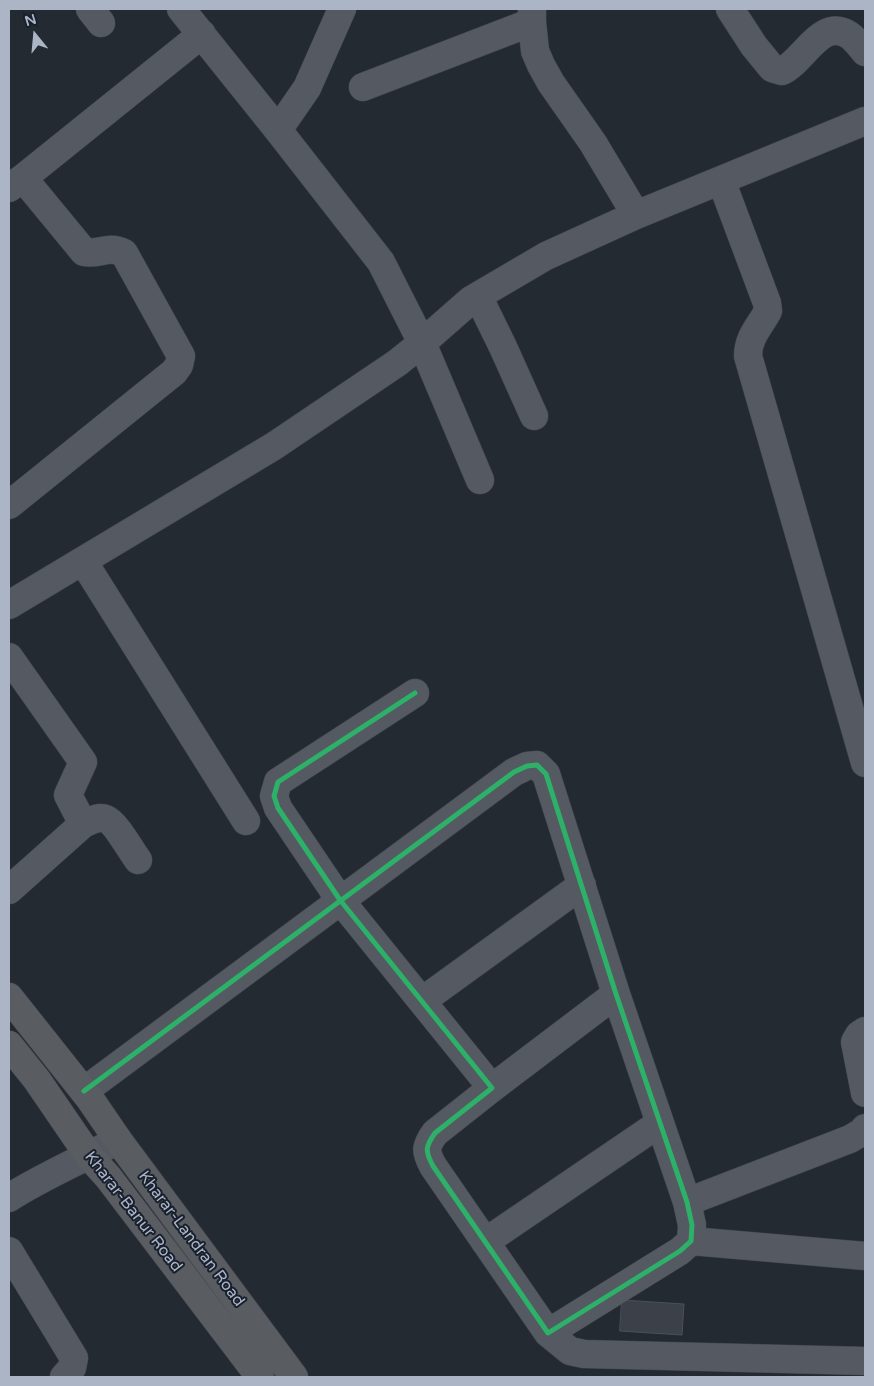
<!DOCTYPE html>
<html>
<head>
<meta charset="utf-8">
<style>
  body { margin:0 }
  #map { position:relative; width:874px; height:1386px; overflow:hidden; background:#242a32; font-family:"Varela Round",sans-serif }
  canvas { display:block }
  .frame { position:absolute; inset:0; border:10px solid #acb5c6; pointer-events:none }
  .north { position:absolute; left:10px; top:10px; width:50px; height:50px; -webkit-text-stroke:4px #18202d; paint-order:stroke; rotate:343deg; font-size:14px; font-weight:700; line-height:20px; text-align:center; color:#acb5c6 }
  .north::after { content:''; display:block; margin:auto; width:18px; height:22px; background:#acb5c6; clip-path:polygon(50% 0,100% 100%,50% 72%,0 100%) }
</style>
</head>
<body>
<div id="map">
<canvas width="874" height="1386"></canvas>
<div class="frame"></div>
<div class="north">N</div>
</div>
<script>
const ctx = document.querySelector('canvas').getContext('2d');
ctx.lineJoin = 'round';
function fill(path, color) {
  ctx.fillStyle = color;
  ctx.fill(path, 'evenodd');
}
function trace(path, color, width, dash) {
  ctx.strokeStyle = color;
  ctx.lineWidth = width;
  ctx.lineCap = dash ? 'butt' : 'round';
  ctx.setLineDash(dash || []);
  ctx.stroke(path);
}
function write(font, color, halo, rows, align = 'center') {
  ctx.font = font + ' "Varela Round",sans-serif';
  ctx.lineWidth = 4;
  ctx.setLineDash([]);
  ctx.textBaseline = 'middle';
  ctx.strokeStyle = halo;
  ctx.fillStyle = color;
  for (const [text, x, y, turn = 0] of rows) {
    ctx.save();
    ctx.translate(x, y);
    ctx.rotate((+turn || 0) * Math.PI / 180);
    ctx.textAlign = isNaN(turn) ? turn : align;
    if (halo) ctx.strokeText(text, 0, 0);
    ctx.fillText(text, 0, 0);
    ctx.restore();
  }
}
const building = new Path2D(`
  M 622,1300 L 684,1304 L 682,1335 L 620,1331 Z`);
fill(building, '#3c4149');
trace(building, '#4b515a', 1);
const minor = new Path2D(`
  M 90,9 L 101,23
  M 181,9 L 278,130 L 381,262 L 422,343 L 480,480
  M 730,9 L 754,46 L 772,68 L 782,71 C 804,61 821,17 849,35 C 855,39 860,46 865,52
  M 532,22 L 535,51 L 541,65 L 551,83 L 593,143 L 636,215
  M 363,87 L 532,22 L 532,9
  M 278,130 L 307,88 L 342,9
  M 23,178 L 202,34
  M 721,180 L 767,303 L 768,311 C 760,326 748,337 748,356 L 865,763
  M 9,188 L 23,178 L 84,252 C 99,255 108,245 124,253 L 181,356 L 179,365 L 174,372 L 9,505
  M 478,296 L 503,347 L 534,416
  M 83,561 L 246,821
  M 9,605 L 274,446 L 397,363 L 422,343 L 471,300 L 546,256 L 636,215 L 865,121
  M 9,657 L 83,762 L 68,795 L 83,824
  M 9,890 L 83,824 C 90,821 98,816 106,819 C 116,823 131,851 138,860
  M 422,1001 L 582,885
  M 865,1031 L 859,1035 L 855,1042 L 865,1093
  M 492,1088 L 616,994
  M 84,1091 L 514,772 L 527,766 L 537,765 L 546,774 L 616,994 L 687,1202 L 692,1225 L 691,1241 L 680,1251 L 548,1333 L 433,1166 C 425,1151 425,1147 435,1133 L 492,1088 L 340,900 L 278,808 L 274,796 L 278,782 L 415,693
  M 9,1198 C 43,1176 82,1160 118,1140
  M 687,1202 L 850,1139 L 862,1132 L 865,1128
  M 691,1241 L 865,1256
  M 485,1242 L 660,1123
  M 9,1251 L 74,1358 L 72,1368 L 64,1377
  M 548,1333 L 570,1351 L 584,1354 L 865,1361`);
const highway = new Path2D(`
  M 9,997 L 90,1099 L 118,1140 L 294,1377
  M 9,1045 L 37,1080 L 89,1156 L 108,1177 L 260,1377`);
trace(minor, '#40444b', 29);
trace(highway, '#40454e', 29);
trace(minor, '#545962', 28);
trace(highway, '#595c60', 28);
trace(new Path2D(`
  M 84,1091 L 514,772 L 527,766 L 537,765 L 546,774 L 616,994 L 687,1202 L 692,1225 L 691,1241 L 680,1251 L 548,1333 L 433,1166 C 425,1151 425,1147 435,1133 L 492,1088 L 340,900 L 278,808 L 274,796 L 278,782 L 415,693`), '#2db169', 5);
write('16px', '#acb5c6', '#18202d', [
  ["Kharar-Banur Road",133,1212,52],
  ["Kharar-Landran Road",191,1239,53]
]);
</script>
</body>
</html>
